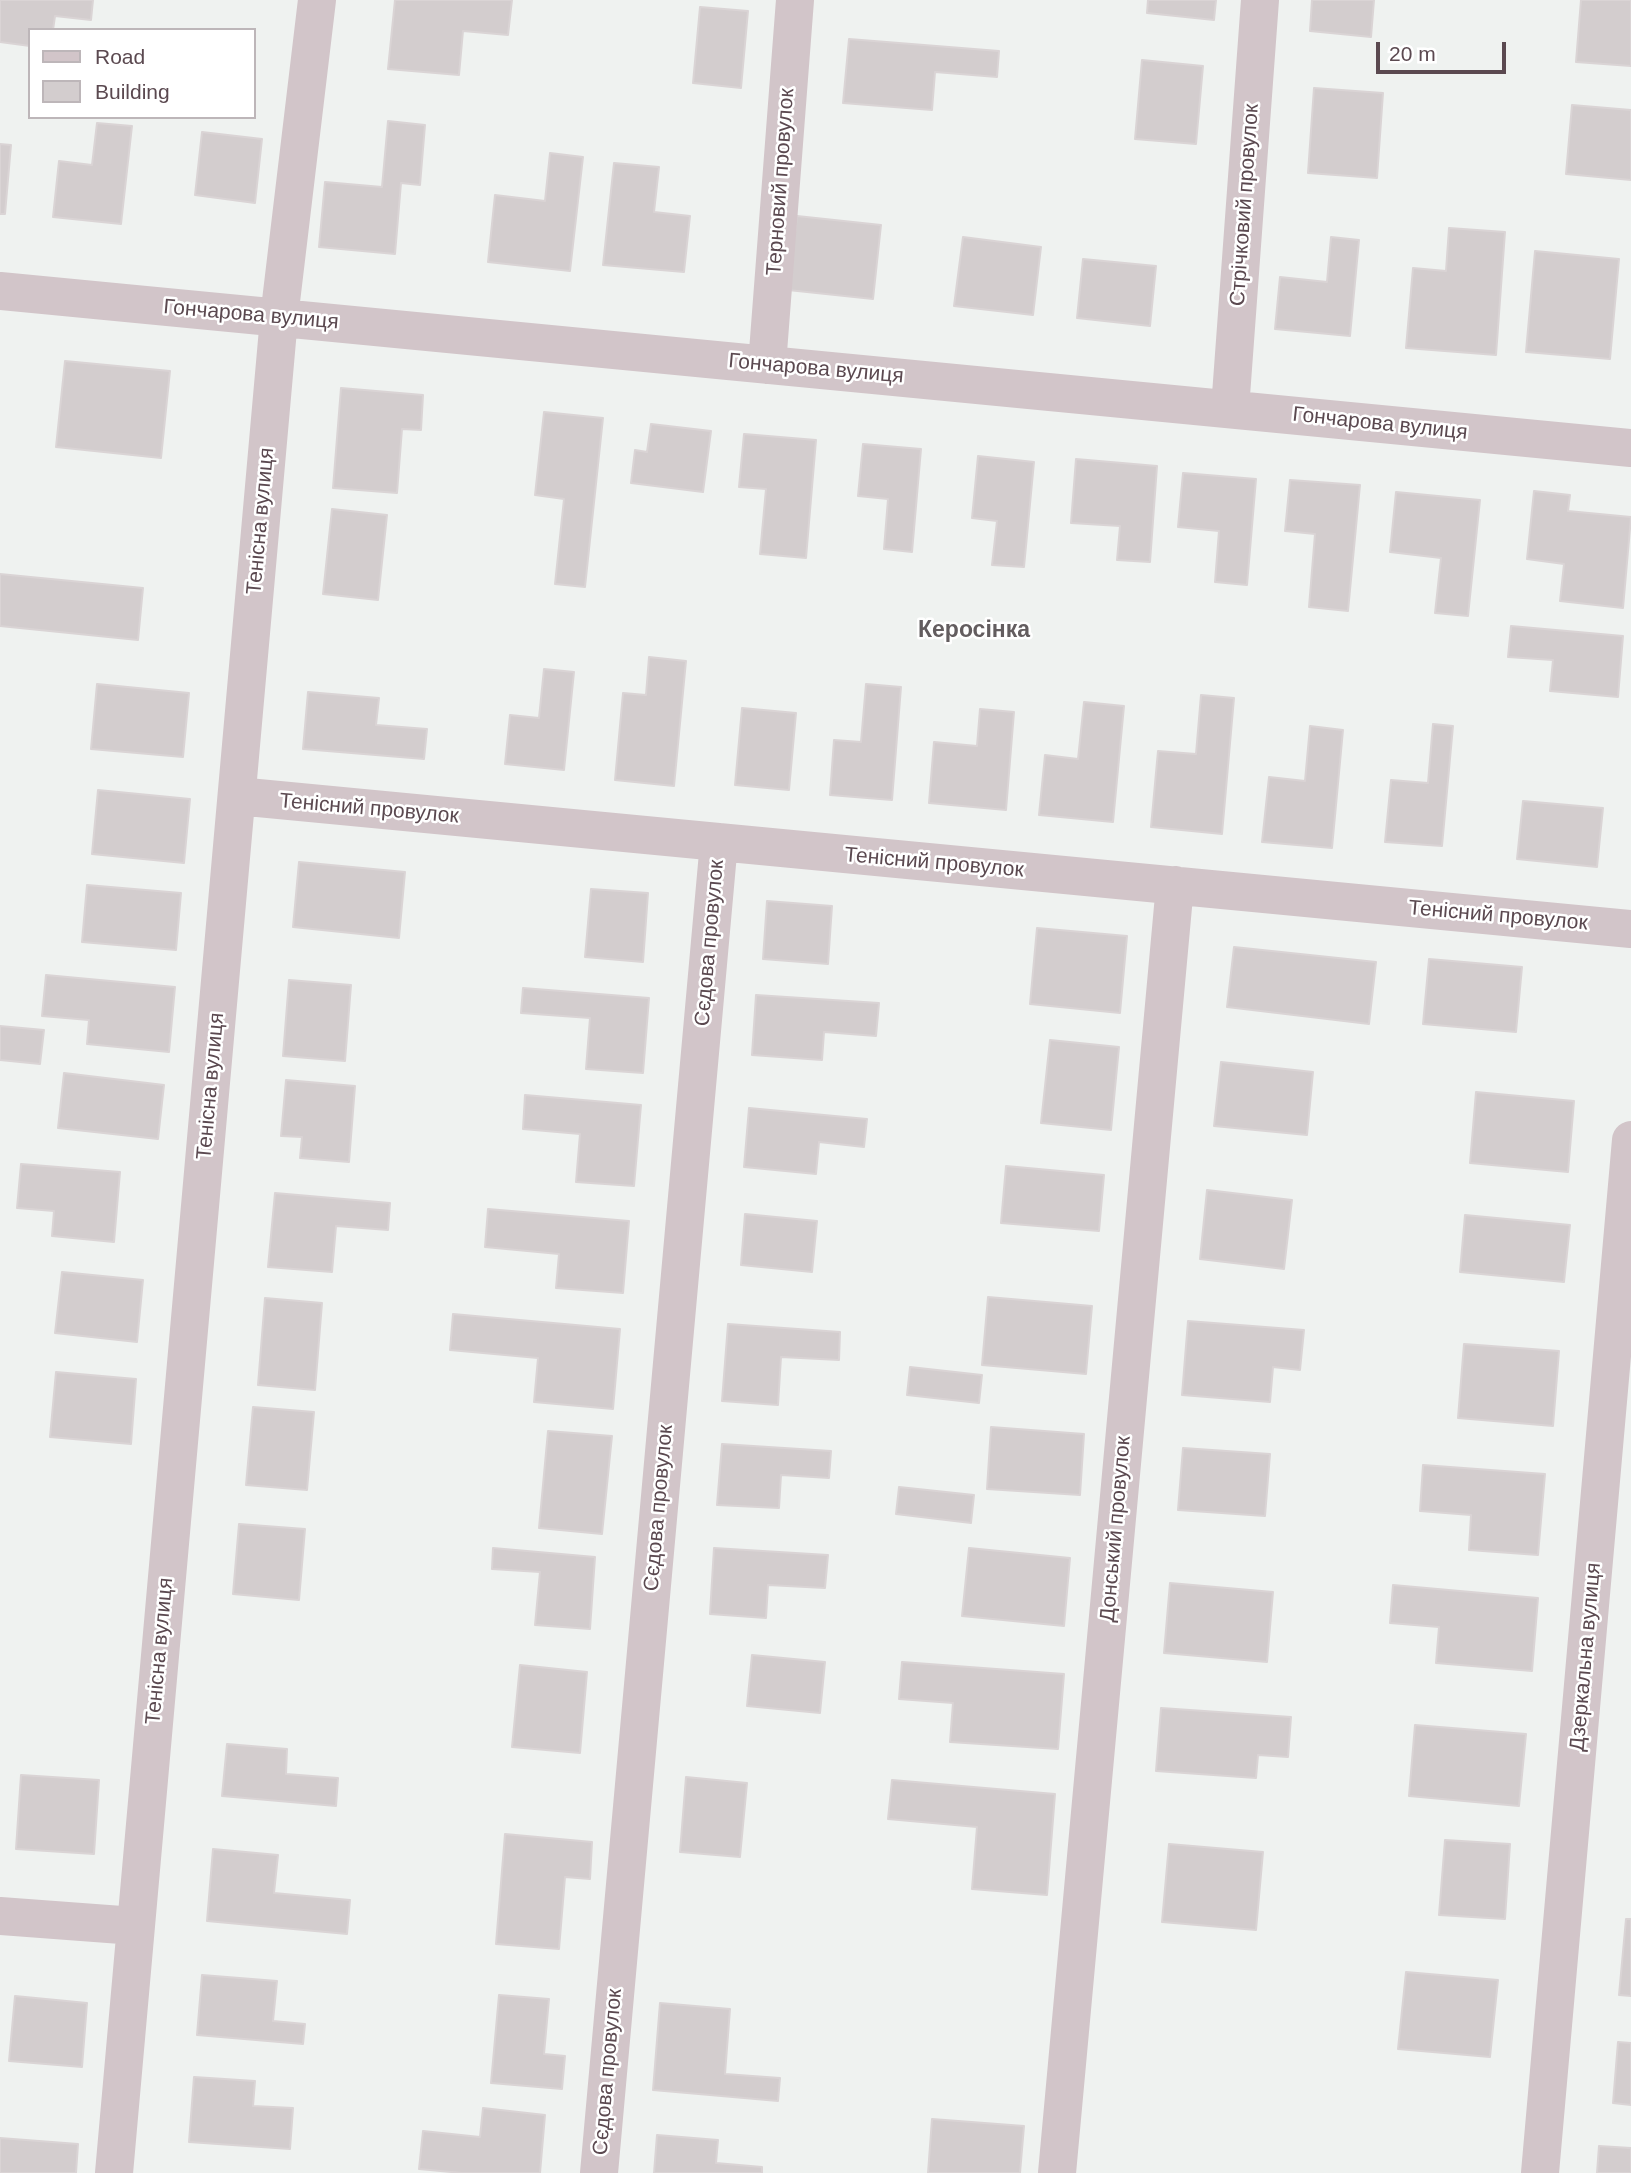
<!DOCTYPE html>
<html>
<head>
<meta charset="utf-8">
<style>
  body { margin:0 }
  #map { position:relative; width:1631px; height:2173px; overflow:hidden; background:#eff2f0; font-family:Helvetica,sans-serif }
  canvas { display:block }
  .legend { position:absolute; left:28px; top:28px; width:228px; height:91px; box-sizing:border-box; background:#fff; border:2px solid #bdb6b9; margin:0; padding:9px 12px; list-style:none; font-size:21px; color:#5b4950 }
  .legend li { display:flex; align-items:center; gap:14px; height:35px }
  .legend b { width:35px; border:2px solid #bdb6b9 }
  .scale { position:absolute; left:1376px; top:42px; width:130px; height:32px; box-sizing:border-box; border:4px solid #5b4950; border-top:0; padding-left:9px; font-size:21px; line-height:24px; white-space:nowrap; color:#5b4950; -webkit-text-stroke:5px #fff; paint-order:stroke }
</style>
</head>
<body>
<div id="map">
<canvas width="1631" height="2173"></canvas>
<ul class="legend">
<li><b style="height:9px;background:#d2c5c9"></b>Road</li>
<li><b style="height:19px;background:#d3cdce"></b>Building</li>
</ul>
<div class="scale">20 m</div>
</div>
<script>
const ctx = document.querySelector('canvas').getContext('2d');
ctx.lineJoin = 'round';
function fill(path, color) {
  ctx.fillStyle = color;
  ctx.fill(path, 'evenodd');
}
function trace(path, color, width, dash) {
  ctx.strokeStyle = color;
  ctx.lineWidth = width;
  ctx.lineCap = dash ? 'butt' : 'round';
  ctx.setLineDash(dash || []);
  ctx.stroke(path);
}
function write(font, color, halo, rows, align = 'center') {
  ctx.font = font + ' Helvetica,sans-serif';
  ctx.lineWidth = 5;
  ctx.setLineDash([]);
  ctx.textBaseline = 'middle';
  ctx.strokeStyle = halo;
  ctx.fillStyle = color;
  for (const [text, x, y, turn = 0] of rows) {
    ctx.save();
    ctx.translate(x, y);
    ctx.rotate((+turn || 0) * Math.PI / 180);
    ctx.textAlign = isNaN(turn) ? turn : align;
    if (halo) ctx.strokeText(text, 0, 0);
    ctx.fillText(text, 0, 0);
    ctx.restore();
  }
}
const building = new Path2D(`
  M 0,0 L 93,0 L 91,20 L 55,16 L 53,30 L 30,30 L 30,46 L 0,42 Z
  M 395,0 L 512,0 L 508,35 L 463,31 L 459,75 L 388,69 Z
  M 1148,0 L 1216,0 L 1214,20 L 1147,13 Z
  M 1312,0 L 1374,0 L 1371,37 L 1310,31 Z
  M 1581,0 L 1631,0 L 1631,66 L 1576,62 Z
  M 700,7 L 748,11 L 741,88 L 693,83 Z
  M 849,39 L 999,51 L 997,77 L 935,72 L 932,110 L 843,103 Z
  M 1142,60 L 1203,66 L 1196,144 L 1135,139 Z
  M 1314,88 L 1383,93 L 1377,178 L 1308,173 Z
  M 1572,105 L 1631,110 L 1631,180 L 1566,174 Z
  M 388,121 L 425,125 L 420,185 L 401,183 L 395,254 L 319,247 L 325,182 L 382,187 Z
  M 97,123 L 132,126 L 121,224 L 53,217 L 59,161 L 92,165 Z
  M 202,132 L 262,139 L 255,203 L 195,195 Z
  M 0,144 L 11,145 L 5,214 L 0,214 Z
  M 550,153 L 583,157 L 570,271 L 488,262 L 495,195 L 545,201 Z
  M 614,163 L 659,167 L 654,212 L 690,216 L 684,272 L 603,265 Z
  M 797,216 L 881,225 L 873,299 L 788,290 Z
  M 1449,228 L 1505,232 L 1496,355 L 1406,348 L 1413,268 L 1446,271 Z
  M 963,237 L 1041,247 L 1033,315 L 954,306 Z
  M 1331,237 L 1359,240 L 1350,336 L 1275,329 L 1280,277 L 1327,282 Z
  M 1535,251 L 1619,259 L 1610,359 L 1526,352 Z
  M 1083,259 L 1156,266 L 1150,326 L 1077,318 Z
  M 65,361 L 170,371 L 161,458 L 56,447 Z
  M 341,388 L 423,395 L 421,430 L 402,429 L 397,493 L 333,488 Z
  M 544,412 L 603,418 L 585,587 L 555,584 L 564,499 L 535,495 Z
  M 651,424 L 711,431 L 703,492 L 631,483 L 635,450 L 647,452 Z
  M 744,434 L 816,440 L 806,558 L 760,554 L 766,489 L 739,487 Z
  M 863,444 L 921,449 L 912,552 L 884,549 L 888,499 L 858,496 Z
  M 978,456 L 1034,462 L 1024,567 L 992,565 L 997,521 L 972,518 Z
  M 1076,459 L 1157,466 L 1150,562 L 1117,560 L 1120,526 L 1071,523 Z
  M 1183,473 L 1256,479 L 1247,585 L 1215,582 L 1219,531 L 1178,527 Z
  M 1290,480 L 1360,485 L 1348,611 L 1309,607 L 1315,534 L 1285,531 Z
  M 1534,491 L 1570,495 L 1568,511 L 1631,517 L 1623,608 L 1560,601 L 1564,564 L 1527,559 Z
  M 1396,492 L 1480,500 L 1468,616 L 1435,613 L 1441,558 L 1390,552 Z
  M 332,509 L 387,515 L 378,600 L 323,594 Z
  M 0,574 L 143,588 L 138,640 L 0,626 Z
  M 1511,626 L 1623,636 L 1618,697 L 1550,691 L 1553,660 L 1508,657 Z
  M 649,657 L 686,661 L 674,786 L 615,780 L 623,693 L 646,695 Z
  M 544,669 L 574,672 L 564,770 L 505,764 L 510,715 L 539,718 Z
  M 97,684 L 189,693 L 183,757 L 91,749 Z
  M 866,684 L 901,687 L 892,800 L 830,795 L 834,740 L 861,742 Z
  M 308,692 L 379,698 L 376,725 L 427,729 L 424,759 L 303,749 Z
  M 1201,695 L 1234,698 L 1222,834 L 1151,827 L 1158,751 L 1196,754 Z
  M 1084,702 L 1124,706 L 1113,822 L 1039,815 L 1045,755 L 1078,759 Z
  M 742,708 L 796,713 L 789,790 L 735,785 Z
  M 980,709 L 1014,712 L 1006,810 L 929,803 L 934,742 L 977,746 Z
  M 1433,724 L 1453,726 L 1442,846 L 1385,842 L 1391,780 L 1428,783 Z
  M 1310,726 L 1343,730 L 1332,848 L 1262,842 L 1269,777 L 1305,781 Z
  M 98,790 L 190,799 L 184,863 L 92,854 Z
  M 1523,801 L 1603,808 L 1597,867 L 1517,859 Z
  M 299,862 L 405,872 L 399,938 L 293,927 Z
  M 87,885 L 181,893 L 176,950 L 82,942 Z
  M 591,889 L 648,893 L 643,962 L 585,957 Z
  M 767,901 L 832,906 L 828,964 L 763,959 Z
  M 1037,928 L 1127,936 L 1120,1013 L 1030,1004 Z
  M 1234,947 L 1376,962 L 1369,1024 L 1227,1007 Z
  M 1429,959 L 1522,967 L 1516,1032 L 1423,1024 Z
  M 46,975 L 175,987 L 169,1052 L 87,1044 L 89,1020 L 42,1016 Z
  M 289,980 L 351,985 L 345,1061 L 283,1056 Z
  M 523,988 L 649,998 L 643,1073 L 586,1069 L 590,1018 L 521,1013 Z
  M 756,995 L 879,1003 L 876,1036 L 824,1032 L 822,1060 L 752,1055 Z
  M 0,1026 L 44,1030 L 40,1064 L 0,1060 Z
  M 1050,1040 L 1119,1047 L 1111,1130 L 1041,1123 Z
  M 1221,1062 L 1313,1072 L 1307,1135 L 1214,1126 Z
  M 64,1073 L 164,1085 L 158,1139 L 58,1128 Z
  M 286,1080 L 355,1086 L 349,1162 L 300,1158 L 302,1137 L 281,1136 Z
  M 1476,1092 L 1574,1101 L 1568,1172 L 1470,1163 Z
  M 525,1095 L 641,1105 L 634,1186 L 576,1182 L 580,1134 L 523,1129 Z
  M 749,1108 L 867,1119 L 864,1147 L 819,1142 L 816,1174 L 744,1167 Z
  M 21,1164 L 120,1172 L 114,1242 L 52,1236 L 54,1211 L 17,1208 Z
  M 1006,1166 L 1104,1175 L 1099,1231 L 1001,1223 Z
  M 1207,1190 L 1292,1200 L 1284,1269 L 1200,1259 Z
  M 275,1193 L 390,1203 L 388,1230 L 336,1226 L 332,1272 L 268,1267 Z
  M 488,1209 L 629,1221 L 623,1293 L 556,1288 L 559,1254 L 485,1247 Z
  M 745,1214 L 817,1221 L 812,1272 L 741,1265 Z
  M 1465,1215 L 1570,1225 L 1564,1282 L 1460,1272 Z
  M 62,1272 L 143,1280 L 137,1342 L 55,1333 Z
  M 988,1297 L 1092,1306 L 1086,1374 L 982,1365 Z
  M 265,1298 L 322,1303 L 315,1390 L 258,1385 Z
  M 453,1314 L 620,1329 L 613,1409 L 534,1402 L 538,1358 L 450,1350 Z
  M 1188,1321 L 1304,1330 L 1300,1370 L 1273,1367 L 1270,1402 L 1182,1395 Z
  M 728,1324 L 840,1332 L 839,1360 L 781,1357 L 778,1405 L 722,1401 Z
  M 1464,1344 L 1559,1351 L 1553,1426 L 1458,1418 Z
  M 910,1367 L 982,1375 L 979,1403 L 907,1395 Z
  M 56,1372 L 136,1379 L 131,1444 L 50,1437 Z
  M 253,1407 L 314,1412 L 307,1490 L 246,1485 Z
  M 991,1427 L 1084,1434 L 1080,1495 L 987,1489 Z
  M 548,1431 L 612,1436 L 602,1534 L 539,1528 Z
  M 722,1444 L 831,1451 L 829,1478 L 781,1475 L 779,1508 L 717,1505 Z
  M 1183,1448 L 1270,1454 L 1265,1516 L 1178,1510 Z
  M 1423,1465 L 1545,1474 L 1538,1555 L 1469,1550 L 1471,1515 L 1420,1511 Z
  M 899,1487 L 974,1495 L 971,1523 L 896,1514 Z
  M 239,1524 L 305,1529 L 299,1600 L 233,1594 Z
  M 493,1548 L 595,1557 L 590,1629 L 535,1625 L 540,1572 L 492,1569 Z
  M 714,1548 L 828,1555 L 825,1588 L 768,1585 L 766,1618 L 710,1614 Z
  M 969,1548 L 1070,1558 L 1064,1626 L 962,1616 Z
  M 1170,1583 L 1273,1592 L 1267,1662 L 1164,1653 Z
  M 1393,1585 L 1538,1598 L 1532,1671 L 1436,1663 L 1439,1627 L 1390,1623 Z
  M 752,1655 L 825,1662 L 820,1713 L 747,1706 Z
  M 902,1662 L 1064,1674 L 1058,1749 L 950,1742 L 953,1703 L 899,1699 Z
  M 520,1665 L 587,1672 L 580,1753 L 512,1747 Z
  M 1161,1708 L 1291,1717 L 1288,1757 L 1258,1755 L 1256,1778 L 1156,1771 Z
  M 1415,1725 L 1526,1734 L 1519,1806 L 1409,1796 Z
  M 227,1744 L 287,1749 L 286,1774 L 338,1778 L 336,1806 L 222,1796 Z
  M 21,1775 L 99,1780 L 94,1854 L 16,1849 Z
  M 686,1777 L 747,1783 L 740,1857 L 680,1852 Z
  M 892,1780 L 1055,1794 L 1047,1895 L 972,1889 L 977,1827 L 888,1819 Z
  M 505,1834 L 592,1842 L 590,1879 L 565,1877 L 559,1949 L 496,1944 Z
  M 1445,1840 L 1510,1844 L 1505,1919 L 1439,1915 Z
  M 1169,1844 L 1263,1852 L 1256,1930 L 1162,1922 Z
  M 213,1849 L 278,1855 L 274,1893 L 350,1900 L 347,1934 L 207,1921 Z
  M 1626,1919 L 1631,1919 L 1631,1996 L 1619,1995 Z
  M 1406,1972 L 1498,1980 L 1490,2057 L 1398,2049 Z
  M 202,1975 L 277,1981 L 273,2021 L 305,2024 L 303,2044 L 197,2035 Z
  M 499,1995 L 549,1999 L 544,2054 L 565,2056 L 562,2089 L 491,2083 Z
  M 15,1996 L 87,2003 L 82,2067 L 9,2061 Z
  M 660,2003 L 730,2009 L 725,2074 L 780,2078 L 778,2101 L 653,2090 Z
  M 1618,2042 L 1631,2043 L 1631,2105 L 1613,2103 Z
  M 194,2077 L 255,2081 L 253,2106 L 293,2108 L 290,2149 L 189,2142 Z
  M 483,2108 L 545,2115 L 540,2173 L 462,2173 L 419,2169 L 423,2131 L 480,2137 Z
  M 932,2119 L 1024,2126 L 1020,2173 L 928,2173 Z
  M 657,2135 L 718,2140 L 716,2163 L 762,2167 L 762,2173 L 654,2173 Z
  M 0,2138 L 78,2144 L 76,2173 L 0,2173 Z
  M 1599,2146 L 1631,2148 L 1631,2173 L 1597,2173 Z`);
fill(building, '#d3cdce');
trace(building, '#dad4d5', 2);
trace(new Path2D(`
  M 0,291 L 1631,448
  M 767,365 L 795,0
  M 1230,409 L 1260,0
  M 237,796 L 1631,929
  M 0,1916 L 135,1926
  M 114,2173 L 279,318 L 317,0
  M 599,2173 L 719,842
  M 1057,2173 L 1175,885
  M 1540,2173 L 1631,1140`), '#d2c5c9', 38);
write('21px', '#5b4950', '#fff', [
  ["Терновий провулок",781,182,-86],
  ["Стрічковий провулок",1245,205,-86],
  ["Гончарова вулиця",251,315,5],
  ["Гончарова вулиця",816,369,5],
  ["Гончарова вулиця",1380,424,6],
  ["Тенісна вулиця",261,521,-85],
  ["Тенісний провулок",369,809,5],
  ["Тенісний провулок",934,863,5],
  ["Тенісний провулок",1498,916,5],
  ["Сєдова провулок",710,943,-85],
  ["Тенісна вулиця",211,1086,-85],
  ["Сєдова провулок",659,1508,-85],
  ["Донський провулок",1116,1529,-85],
  ["Тенісна вулиця",160,1651,-85],
  ["Дзеркальна вулиця",1586,1657,-85],
  ["Сєдова провулок",608,2072,-85]
]);
write('bold 23px', '#635d5f', '#fff', [
  ["Керосінка",974,631]
]);
</script>
</body>
</html>
